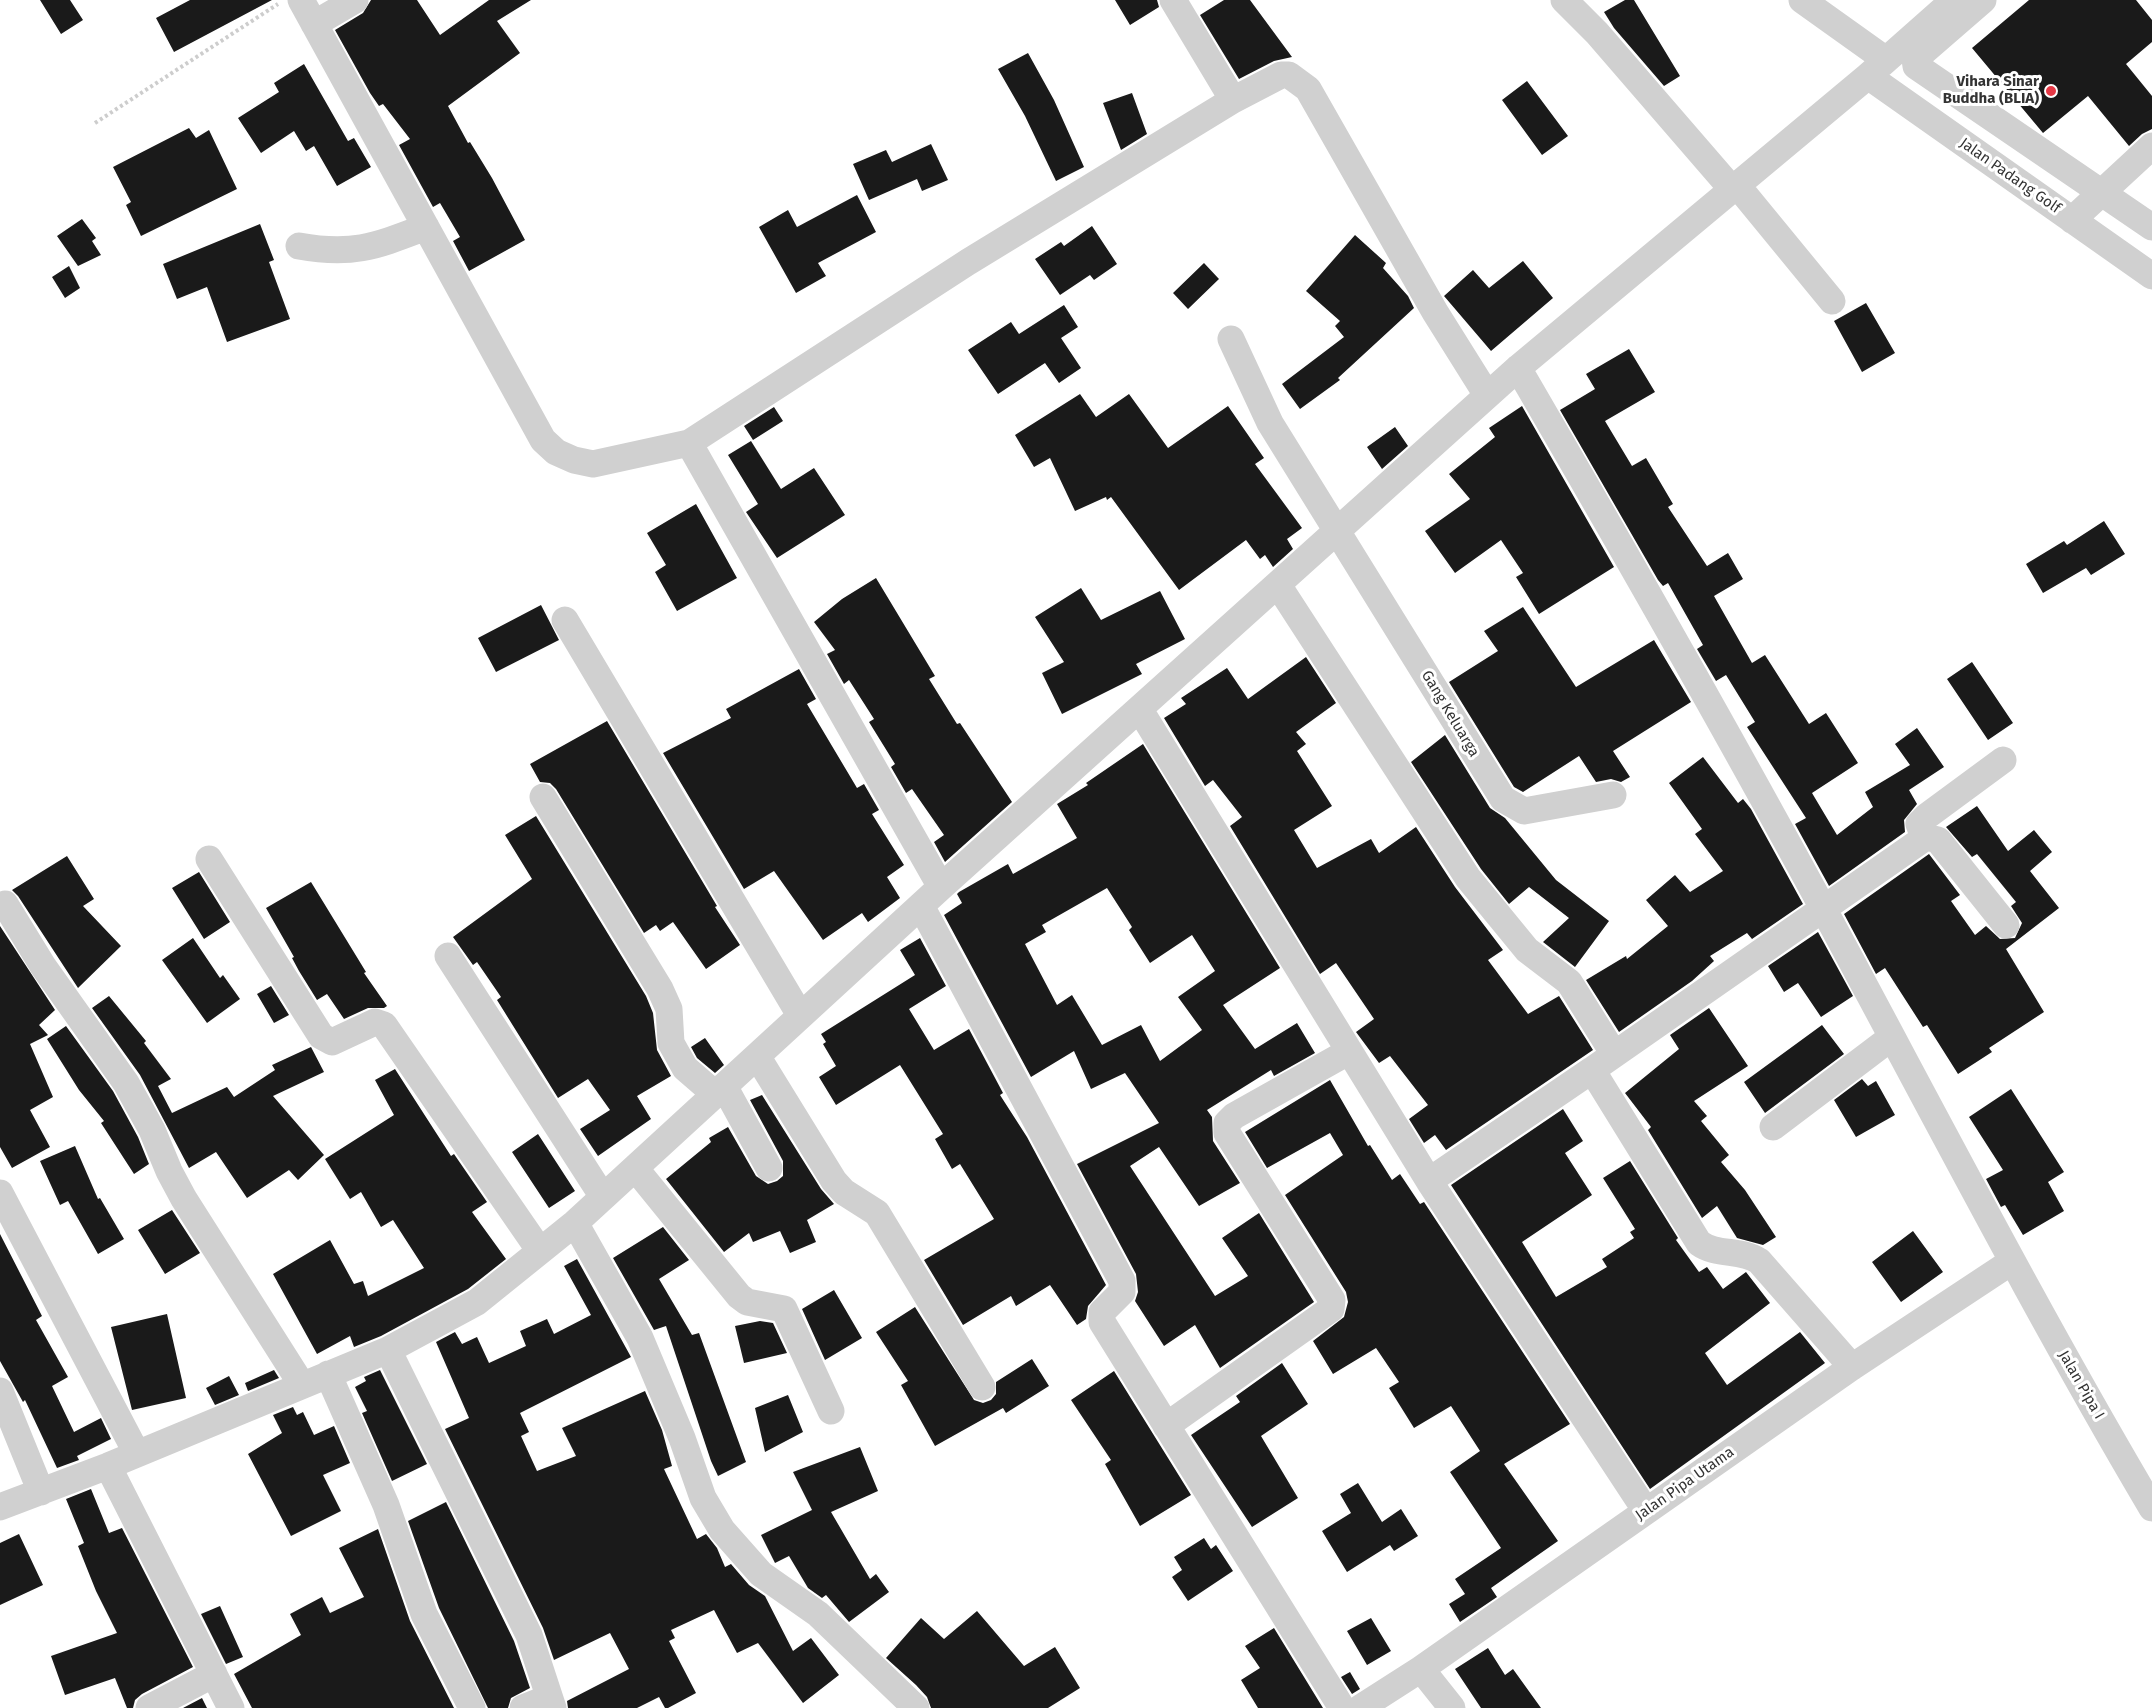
<!DOCTYPE html>
<html>
<head>
<meta charset="utf-8">
<style>
  body { margin:0 }
  canvas { display:block; background:#fff }
</style>
</head>
<body>
<canvas width="2152" height="1708"></canvas>
<script>
const ctx = document.querySelector('canvas').getContext('2d');
ctx.lineJoin = 'round';
function fill(path, color) {
  ctx.fillStyle = color;
  ctx.fill(path, 'evenodd');
}
function trace(path, color, width, dash) {
  ctx.strokeStyle = color;
  ctx.lineWidth = width;
  ctx.lineCap = dash ? 'butt' : 'round';
  ctx.setLineDash(dash || []);
  ctx.stroke(path);
}
function write(font, color, halo, rows, align = 'center') {
  ctx.font = font + ' "Fira Sans",sans-serif';
  ctx.lineWidth = 6;
  ctx.setLineDash([]);
  ctx.textBaseline = 'middle';
  ctx.strokeStyle = halo;
  ctx.fillStyle = color;
  for (const [text, x, y, turn = 0] of rows) {
    ctx.save();
    ctx.translate(x, y);
    ctx.rotate((+turn || 0) * Math.PI / 180);
    ctx.textAlign = isNaN(turn) ? turn : align;
    if (halo) ctx.strokeText(text, 0, 0);
    ctx.fillText(text, 0, 0);
    ctx.restore();
  }
}
fill(new Path2D(`
  M 40,0 L 70,0 L 83,20 L 61,34 Z
  M 190,0 L 272,0 L 174,52 L 156,18 Z
  M 371,0 L 417,0 L 440,35 L 489,0 L 531,0 L 497,21 L 520,53 L 448,106 L 468,143 L 470,142 L 492,178 L 525,240 L 469,271 L 453,241 L 460,237 L 440,203 L 433,207 L 399,145 L 410,139 L 383,104 L 379,106 L 370,93 L 335,30 L 363,13 Z
  M 1115,0 L 1157,0 L 1159,7 L 1130,25 Z
  M 1224,0 L 1250,0 L 1292,57 L 1274,61 L 1239,79 L 1200,15 Z
  M 1625,0 L 1634,0 L 1680,76 L 1664,86 L 1614,28 L 1604,12 Z
  M 2029,0 L 2136,0 L 2152,20 L 2152,42 L 2126,64 L 2152,96 L 2152,129 L 2142,134 L 2129,146 L 2088,96 L 2043,133 L 1972,48 Z
  M 1028,53 L 1054,100 L 1084,167 L 1056,181 L 1025,116 L 998,69 Z
  M 304,64 L 348,141 L 354,138 L 371,167 L 337,186 L 314,146 L 306,151 L 294,131 L 261,153 L 238,118 L 279,92 L 274,83 Z
  M 1527,81 L 1568,136 L 1542,155 L 1502,100 Z
  M 1132,93 L 1147,134 L 1121,150 L 1103,103 Z
  M 189,128 L 196,138 L 209,130 L 237,189 L 141,236 L 126,205 L 131,202 L 113,167 Z
  M 931,144 L 948,180 L 922,191 L 917,179 L 869,200 L 853,164 L 886,150 L 892,162 Z
  M 857,195 L 876,232 L 818,263 L 826,276 L 796,293 L 759,227 L 788,210 L 797,227 Z
  M 82,219 L 96,238 L 92,241 L 101,255 L 78,266 L 57,236 Z
  M 260,224 L 274,260 L 269,262 L 290,319 L 227,342 L 207,287 L 177,299 L 163,264 Z
  M 1092,226 L 1117,264 L 1094,280 L 1090,275 L 1060,295 L 1035,259 L 1061,242 L 1064,246 Z
  M 1355,235 L 1386,263 L 1383,268 L 1408,296 L 1414,308 L 1338,378 L 1340,380 L 1300,409 L 1282,384 L 1344,337 L 1335,326 L 1340,321 L 1306,291 Z
  M 1523,261 L 1553,298 L 1491,351 L 1444,296 L 1473,270 L 1489,288 Z
  M 1204,263 L 1219,279 L 1188,309 L 1173,293 Z
  M 69,266 L 80,288 L 65,298 L 52,277 Z
  M 1866,303 L 1895,353 L 1862,372 L 1834,321 Z
  M 1064,305 L 1078,327 L 1061,338 L 1081,368 L 1059,383 L 1045,363 L 998,394 L 968,350 L 1011,322 L 1019,334 Z
  M 1629,349 L 1655,392 L 1605,421 L 1632,466 L 1646,458 L 1673,504 L 1668,507 L 1707,566 L 1728,553 L 1743,579 L 1714,596 L 1752,663 L 1765,655 L 1809,724 L 1826,713 L 1858,763 L 1812,793 L 1837,835 L 1873,807 L 1865,792 L 1910,765 L 1895,744 L 1917,728 L 1944,767 L 1909,790 L 1917,804 L 1904,820 L 1905,832 L 1829,886 L 1795,824 L 1806,818 L 1747,727 L 1755,722 L 1726,675 L 1716,681 L 1697,649 L 1703,645 L 1668,583 L 1663,586 L 1658,580 L 1560,410 L 1595,389 L 1586,374 Z
  M 1080,394 L 1096,417 L 1129,394 L 1168,448 L 1228,406 L 1264,458 L 1255,464 L 1302,528 L 1287,539 L 1293,549 L 1273,567 L 1265,555 L 1260,559 L 1246,540 L 1179,590 L 1111,497 L 1107,500 L 1106,497 L 1075,511 L 1050,458 L 1034,467 L 1015,435 Z
  M 1522,406 L 1614,567 L 1539,614 L 1516,577 L 1523,573 L 1501,540 L 1455,573 L 1425,531 L 1470,499 L 1449,474 L 1495,437 L 1489,428 Z
  M 774,407 L 783,421 L 753,440 L 744,426 Z
  M 1395,427 L 1408,446 L 1382,469 L 1367,447 Z
  M 751,441 L 781,489 L 814,468 L 845,515 L 777,558 L 746,512 L 758,504 L 728,455 Z
  M 696,504 L 737,578 L 677,611 L 655,572 L 666,565 L 647,533 Z
  M 2104,521 L 2125,554 L 2091,575 L 2086,568 L 2043,593 L 2026,564 L 2064,541 L 2067,545 Z
  M 876,578 L 935,676 L 929,679 L 957,724 L 960,723 L 1012,802 L 945,862 L 934,842 L 944,835 L 912,789 L 906,793 L 891,767 L 895,764 L 869,722 L 874,719 L 849,680 L 844,684 L 827,654 L 835,650 L 814,622 L 842,599 Z
  M 1081,588 L 1101,620 L 1160,591 L 1185,639 L 1136,664 L 1142,674 L 1062,714 L 1042,673 L 1064,662 L 1035,617 Z
  M 541,605 L 559,640 L 496,672 L 478,638 Z
  M 1523,607 L 1576,687 L 1654,640 L 1691,702 L 1613,751 L 1630,777 L 1621,782 L 1611,779 L 1596,782 L 1579,756 L 1523,792 L 1514,787 L 1449,682 L 1498,651 L 1484,631 Z
  M 1306,657 L 1336,703 L 1296,732 L 1306,744 L 1297,751 L 1332,806 L 1294,830 L 1317,868 L 1371,839 L 1379,853 L 1416,827 L 1455,887 L 1503,950 L 1488,960 L 1528,1014 L 1559,996 L 1593,1050 L 1446,1150 L 1435,1135 L 1424,1143 L 1409,1119 L 1428,1105 L 1390,1056 L 1379,1063 L 1356,1032 L 1374,1019 L 1336,963 L 1320,974 L 1230,826 L 1242,817 L 1213,780 L 1205,786 L 1164,718 L 1186,704 L 1181,698 L 1227,668 L 1248,699 Z
  M 1972,662 L 2013,723 L 1988,740 L 1947,679 Z
  M 799,669 L 816,699 L 807,704 L 857,788 L 864,784 L 879,810 L 872,814 L 904,865 L 887,877 L 900,898 L 868,922 L 862,913 L 823,940 L 774,871 L 744,889 L 663,753 L 731,718 L 726,709 Z
  M 607,721 L 717,906 L 715,907 L 740,945 L 706,969 L 673,922 L 660,931 L 656,925 L 644,933 L 556,789 L 550,783 L 540,782 L 530,764 Z
  M 1445,735 L 1490,808 L 1505,818 L 1556,880 L 1609,921 L 1575,967 L 1543,942 L 1569,918 L 1529,887 L 1509,904 L 1481,869 L 1411,762 Z
  M 1143,744 L 1280,968 L 1223,1005 L 1255,1049 L 1297,1023 L 1315,1053 L 1274,1076 L 1271,1070 L 1207,1110 L 1212,1117 L 1213,1141 L 1240,1183 L 1199,1206 L 1159,1147 L 1130,1166 L 1215,1296 L 1248,1276 L 1222,1238 L 1259,1213 L 1314,1302 L 1220,1368 L 1195,1325 L 1164,1346 L 1135,1301 L 1138,1292 L 1136,1274 L 1077,1164 L 1159,1123 L 1125,1073 L 1091,1089 L 1074,1051 L 1031,1077 L 944,915 L 962,903 L 957,894 L 959,892 L 1008,864 L 1013,874 L 1077,838 L 1057,804 L 1088,785 L 1086,783 ZM 1107,888 L 1132,927 L 1129,930 L 1150,963 L 1192,935 L 1215,971 L 1178,997 L 1202,1030 L 1160,1061 L 1141,1025 L 1102,1045 L 1072,995 L 1057,1005 L 1025,944 L 1046,932 L 1042,925 Z
  M 1703,757 L 1738,803 L 1743,799 L 1751,809 L 1803,904 L 1752,939 L 1747,933 L 1710,956 L 1714,961 L 1692,981 L 1619,1032 L 1586,980 L 1626,956 L 1627,959 L 1668,926 L 1646,900 L 1675,875 L 1690,892 L 1723,871 L 1695,834 L 1702,829 L 1669,783 Z
  M 1977,806 L 2008,851 L 2034,830 L 2052,852 L 2030,871 L 2059,908 L 2006,949 L 2044,1012 L 1989,1048 L 1992,1052 L 1958,1074 L 1927,1025 L 1923,1027 L 1885,968 L 1876,974 L 1844,914 L 1929,854 L 1960,895 L 1951,901 L 1975,935 L 1986,926 L 2000,939 L 2015,938 L 2022,923 L 2011,906 L 2016,902 L 1977,854 L 1972,857 L 1946,827 Z
  M 536,816 L 646,996 L 653,1013 L 657,1050 L 671,1076 L 637,1096 L 651,1119 L 598,1156 L 580,1129 L 610,1110 L 588,1079 L 558,1098 L 497,1000 L 501,997 L 477,962 L 473,965 L 453,937 L 532,879 L 505,835 Z
  M 67,856 L 94,899 L 83,906 L 121,946 L 78,988 L 18,896 L 12,890 Z
  M 199,872 L 230,922 L 204,939 L 172,888 Z
  M 311,882 L 366,972 L 364,973 L 387,1006 L 384,1008 L 368,1008 L 344,1019 L 327,994 L 317,1000 L 299,971 L 292,958 L 294,957 L 266,908 Z
  M 0,926 L 55,1010 L 39,1025 L 48,1035 L 30,1044 L 53,1097 L 30,1110 L 50,1147 L 12,1168 L 0,1147 Z
  M 1818,932 L 1853,996 L 1821,1017 L 1798,983 L 1784,992 L 1768,966 Z
  M 193,938 L 220,978 L 223,975 L 240,999 L 207,1023 L 162,960 Z
  M 920,938 L 946,986 L 909,1009 L 934,1050 L 969,1029 L 1003,1093 L 1000,1095 L 1027,1137 L 1106,1285 L 1088,1306 L 1086,1319 L 1077,1325 L 1050,1285 L 1016,1306 L 1011,1296 L 963,1325 L 924,1260 L 994,1219 L 960,1164 L 952,1169 L 935,1139 L 943,1134 L 900,1065 L 836,1105 L 819,1077 L 836,1066 L 823,1044 L 826,1042 L 821,1034 L 915,975 L 900,950 Z
  M 271,986 L 289,1015 L 274,1023 L 257,994 Z
  M 109,996 L 146,1041 L 144,1043 L 171,1079 L 158,1086 L 172,1113 L 227,1087 L 234,1097 L 275,1070 L 272,1065 L 311,1047 L 324,1072 L 273,1096 L 324,1155 L 298,1180 L 289,1170 L 247,1198 L 216,1152 L 189,1168 L 140,1075 L 92,1008 Z
  M 1709,1008 L 1748,1066 L 1694,1101 L 1707,1116 L 1701,1121 L 1729,1155 L 1721,1162 L 1745,1190 L 1776,1237 L 1763,1245 L 1737,1238 L 1717,1206 L 1702,1218 L 1648,1130 L 1651,1127 L 1625,1093 L 1679,1049 L 1670,1035 Z
  M 1822,1025 L 1844,1054 L 1765,1113 L 1744,1082 Z
  M 66,1026 L 113,1091 L 138,1137 L 149,1164 L 134,1174 L 101,1123 L 104,1121 L 79,1090 L 47,1039 Z
  M 705,1038 L 724,1065 L 715,1073 L 697,1058 L 691,1047 Z
  M 395,1069 L 451,1156 L 454,1154 L 487,1202 L 472,1212 L 506,1259 L 468,1289 L 381,1336 L 354,1347 L 350,1336 L 317,1354 L 273,1274 L 330,1240 L 354,1284 L 363,1281 L 368,1296 L 424,1268 L 393,1220 L 381,1227 L 361,1192 L 350,1199 L 325,1159 L 394,1115 L 375,1080 Z
  M 1862,1079 L 1868,1086 L 1876,1081 L 1895,1115 L 1856,1137 L 1834,1100 Z
  M 1330,1080 L 1368,1146 L 1370,1145 L 1392,1180 L 1400,1174 L 1420,1204 L 1424,1202 L 1570,1424 L 1504,1464 L 1558,1541 L 1491,1588 L 1497,1597 L 1460,1622 L 1449,1604 L 1465,1594 L 1455,1579 L 1501,1548 L 1450,1472 L 1480,1451 L 1451,1406 L 1414,1428 L 1389,1388 L 1399,1382 L 1376,1348 L 1333,1374 L 1313,1341 L 1344,1317 L 1348,1302 L 1346,1292 L 1285,1195 L 1343,1155 L 1330,1133 L 1267,1168 L 1245,1132 Z
  M 2011,1089 L 2064,1172 L 2048,1182 L 2064,1211 L 2023,1235 L 2005,1205 L 2001,1207 L 1986,1179 L 2003,1170 L 1969,1117 Z
  M 762,1095 L 821,1189 L 834,1204 L 807,1220 L 816,1242 L 790,1253 L 780,1231 L 753,1242 L 749,1233 L 724,1252 L 666,1179 L 711,1142 L 709,1138 L 728,1127 L 756,1176 L 768,1184 L 777,1181 L 783,1176 L 783,1161 L 750,1100 Z
  M 1563,1109 L 1583,1141 L 1565,1153 L 1592,1195 L 1522,1242 L 1556,1297 L 1607,1267 L 1602,1259 L 1634,1238 L 1630,1232 L 1635,1229 L 1603,1178 L 1630,1161 L 1678,1238 L 1676,1240 L 1699,1272 L 1707,1267 L 1723,1289 L 1746,1272 L 1770,1303 L 1705,1353 L 1727,1385 L 1800,1332 L 1825,1363 L 1650,1489 L 1451,1185 Z
  M 538,1134 L 575,1191 L 549,1208 L 512,1152 Z
  M 75,1146 L 98,1199 L 100,1198 L 124,1239 L 98,1254 L 68,1201 L 60,1205 L 40,1161 Z
  M 172,1210 L 200,1253 L 165,1274 L 138,1230 Z
  M 663,1227 L 689,1260 L 659,1279 L 692,1335 L 699,1333 L 746,1462 L 718,1476 L 711,1461 L 666,1326 L 654,1330 L 613,1258 Z
  M 1913,1231 L 1943,1272 L 1901,1302 L 1872,1262 Z
  M 0,1234 L 42,1316 L 36,1320 L 68,1377 L 52,1386 L 74,1432 L 101,1418 L 111,1439 L 77,1456 L 79,1460 L 57,1468 L 25,1400 L 23,1402 L 0,1361 Z
  M 577,1259 L 631,1357 L 520,1413 L 529,1432 L 521,1436 L 537,1471 L 576,1456 L 562,1428 L 645,1391 L 662,1430 L 672,1466 L 664,1469 L 697,1539 L 706,1534 L 717,1548 L 725,1567 L 731,1564 L 749,1585 L 765,1596 L 793,1651 L 811,1638 L 839,1675 L 803,1703 L 758,1643 L 737,1653 L 714,1610 L 671,1630 L 675,1638 L 669,1641 L 696,1693 L 668,1708 L 665,1708 L 659,1697 L 637,1708 L 568,1708 L 567,1701 L 629,1669 L 610,1633 L 554,1660 L 543,1628 L 445,1429 L 469,1418 L 436,1342 L 455,1332 L 462,1344 L 477,1337 L 489,1363 L 526,1346 L 520,1331 L 547,1319 L 554,1334 L 591,1315 L 564,1266 Z
  M 834,1290 L 862,1338 L 825,1360 L 802,1309 Z
  M 915,1307 L 974,1400 L 983,1403 L 991,1400 L 996,1394 L 996,1382 L 1032,1359 L 1049,1386 L 1006,1413 L 1003,1408 L 935,1446 L 901,1385 L 908,1381 L 876,1332 Z
  M 167,1314 L 186,1398 L 132,1410 L 111,1327 Z
  M 760,1321 L 773,1323 L 787,1353 L 744,1363 L 735,1326 Z
  M 1282,1363 L 1308,1404 L 1261,1436 L 1298,1498 L 1252,1527 L 1191,1435 L 1240,1402 L 1236,1396 Z
  M 274,1370 L 279,1378 L 248,1391 L 245,1383 Z
  M 380,1370 L 427,1464 L 392,1481 L 362,1413 L 367,1411 L 355,1387 L 366,1381 L 364,1377 Z
  M 1114,1371 L 1191,1495 L 1140,1526 L 1105,1464 L 1111,1460 L 1071,1400 Z
  M 229,1376 L 239,1395 L 215,1405 L 206,1388 Z
  M 788,1395 L 803,1432 L 765,1452 L 755,1408 Z
  M 293,1407 L 297,1415 L 303,1412 L 314,1435 L 334,1426 L 350,1463 L 323,1475 L 341,1511 L 291,1536 L 248,1454 L 282,1433 L 273,1415 Z
  M 860,1447 L 878,1491 L 831,1512 L 870,1579 L 876,1574 L 889,1592 L 849,1622 L 826,1595 L 822,1598 L 808,1588 L 789,1556 L 775,1563 L 761,1535 L 812,1510 L 793,1472 Z
  M 1358,1483 L 1382,1522 L 1401,1509 L 1418,1536 L 1394,1551 L 1390,1545 L 1347,1572 L 1322,1531 L 1351,1513 L 1340,1494 Z
  M 91,1489 L 109,1533 L 122,1528 L 193,1667 L 142,1694 L 135,1700 L 133,1708 L 127,1708 L 115,1678 L 65,1695 L 51,1656 L 117,1633 L 96,1591 L 78,1546 L 84,1543 L 66,1499 Z
  M 446,1502 L 514,1641 L 530,1688 L 511,1698 L 508,1708 L 488,1708 L 439,1608 L 408,1521 Z
  M 378,1529 L 410,1621 L 454,1708 L 252,1708 L 234,1674 L 301,1635 L 290,1614 L 322,1597 L 330,1613 L 364,1597 L 339,1548 Z
  M 19,1534 L 43,1585 L 0,1605 L 0,1543 Z
  M 1204,1538 L 1211,1549 L 1216,1545 L 1233,1571 L 1188,1601 L 1172,1577 L 1182,1570 L 1174,1557 Z
  M 220,1606 L 243,1657 L 226,1664 L 201,1614 Z
  M 977,1611 L 1024,1666 L 1055,1647 L 1080,1688 L 1048,1708 L 931,1708 L 927,1697 L 916,1685 L 886,1658 L 921,1618 L 944,1639 Z
  M 1371,1618 L 1391,1651 L 1367,1665 L 1347,1631 Z
  M 1274,1628 L 1323,1708 L 1258,1708 L 1241,1680 L 1260,1668 L 1245,1646 Z
  M 1488,1648 L 1505,1675 L 1513,1669 L 1541,1708 L 1481,1708 L 1455,1669 Z
  M 1350,1672 L 1360,1689 L 1352,1694 L 1341,1677 Z
  M 202,1698 L 207,1708 L 183,1708 Z`), '#1a1a1a');
trace(new Path2D(`
  M 95,123 L 278,4`), '#cdcdcd', 4, [3, 3]);
trace(new Path2D(`
  M 301,0 L 543,440 L 556,452 L 574,460 L 593,464 L 689,443 L 941,887
  M 1173,0 L 1233,100
  M 1564,0 L 1597,33 L 1731,188
  M 1802,0 L 1886,60
  M 1983,0 L 1915,59 L 1916,66 L 2152,227
  M 314,24 L 355,0
  M 1868,76 L 2152,276
  M 1736,184 L 1832,301
  M 2072,220 L 2152,146
  M 299,246 C 353,256 376,246 426,227
  M 1231,339 L 1270,423 L 1503,799 L 1524,811 L 1613,795
  M 1518,368 C 1622,547 1725,727 1824,910 C 1932,1110 2036,1312 2152,1508
  M 689,443 L 968,262 L 1233,100 L 1281,75 L 1289,75 L 1308,89 L 1435,312 L 1487,395
  M 1278,585 L 1468,878 L 1527,950 L 1569,982 L 1614,1054
  M 565,620 L 800,1015
  M 1140,710 L 1429,1181 L 1646,1511
  M 543,797 L 660,989 L 669,1009 L 671,1043 L 685,1068 L 715,1094
  M 1924,838 L 1919,824 L 1927,816 L 2003,760
  M 209,859 L 321,1036 L 332,1042 L 375,1022 L 384,1025 L 540,1251
  M 5,904 L 43,966 L 126,1083 L 152,1130 L 169,1171 L 184,1199 L 302,1385
  M 921,906 L 1122,1281 L 1122,1292 L 1102,1312 L 1102,1322 L 1342,1708
  M 448,956 L 603,1197
  M 757,1056 L 834,1181 L 844,1192 L 877,1213 L 982,1387
  M 724,1086 L 769,1168
  M 1773,1127 L 1892,1037
  M 635,1168 L 739,1296 L 747,1302 L 784,1309 L 831,1411
  M 1429,1181 L 1592,1070
  M 0,1193 L 137,1454
  M 575,1223 L 640,1338 L 682,1438 L 703,1498 L 722,1530 L 761,1574 L 818,1614 L 916,1708
  M 388,1350 L 529,1635 L 553,1708
  M 1852,1367 L 1759,1261 C 1741,1249 1717,1256 1699,1243 L 1592,1070 L 1926,837 L 1938,840 L 2006,925
  M 328,1374 L 386,1505 L 424,1614 L 472,1708
  M 0,1391 L 41,1492
  M 1166,1426 L 1331,1309 L 1332,1300 L 1227,1133 L 1227,1123 L 1234,1116 L 1348,1052
  M 108,1466 L 231,1708
  M 0,1507 L 108,1466 L 388,1350 L 477,1302 L 575,1223 L 941,887 L 1518,368 L 1868,76 L 1954,0
  M 1421,1669 L 1452,1708
  M 149,1708 L 214,1674
  M 523,1708 L 548,1698
  M 1360,1708 L 1421,1669 L 1852,1367 L 2011,1262`), '#d0d0d0', 27);
for (const [x, y, r, color] of [
  [2051,91,6,"#e63946"]
]) {
  const dot = new Path2D();
  dot.arc(x, y, r, 0, 2 * Math.PI);
  ctx.fillStyle = color;
  ctx.fill(dot);
  trace(dot, '#fff', 2);
}
write('bold 15px', '#333', '#fff', [
  ["Vihara Sinar",2039,82],
  ["Buddha (BLIA)",2039,99]
], 'right');
write('15px', '#333', '#fff', [
  ["Jalan Padang Golf",2010,176,35],
  ["Gang Keluarga",1450,714,59],
  ["Jalan Pipa I",2081,1385,60],
  ["Jalan Pipa Utama",1685,1484,-35]
]);
</script>
</body>
</html>
